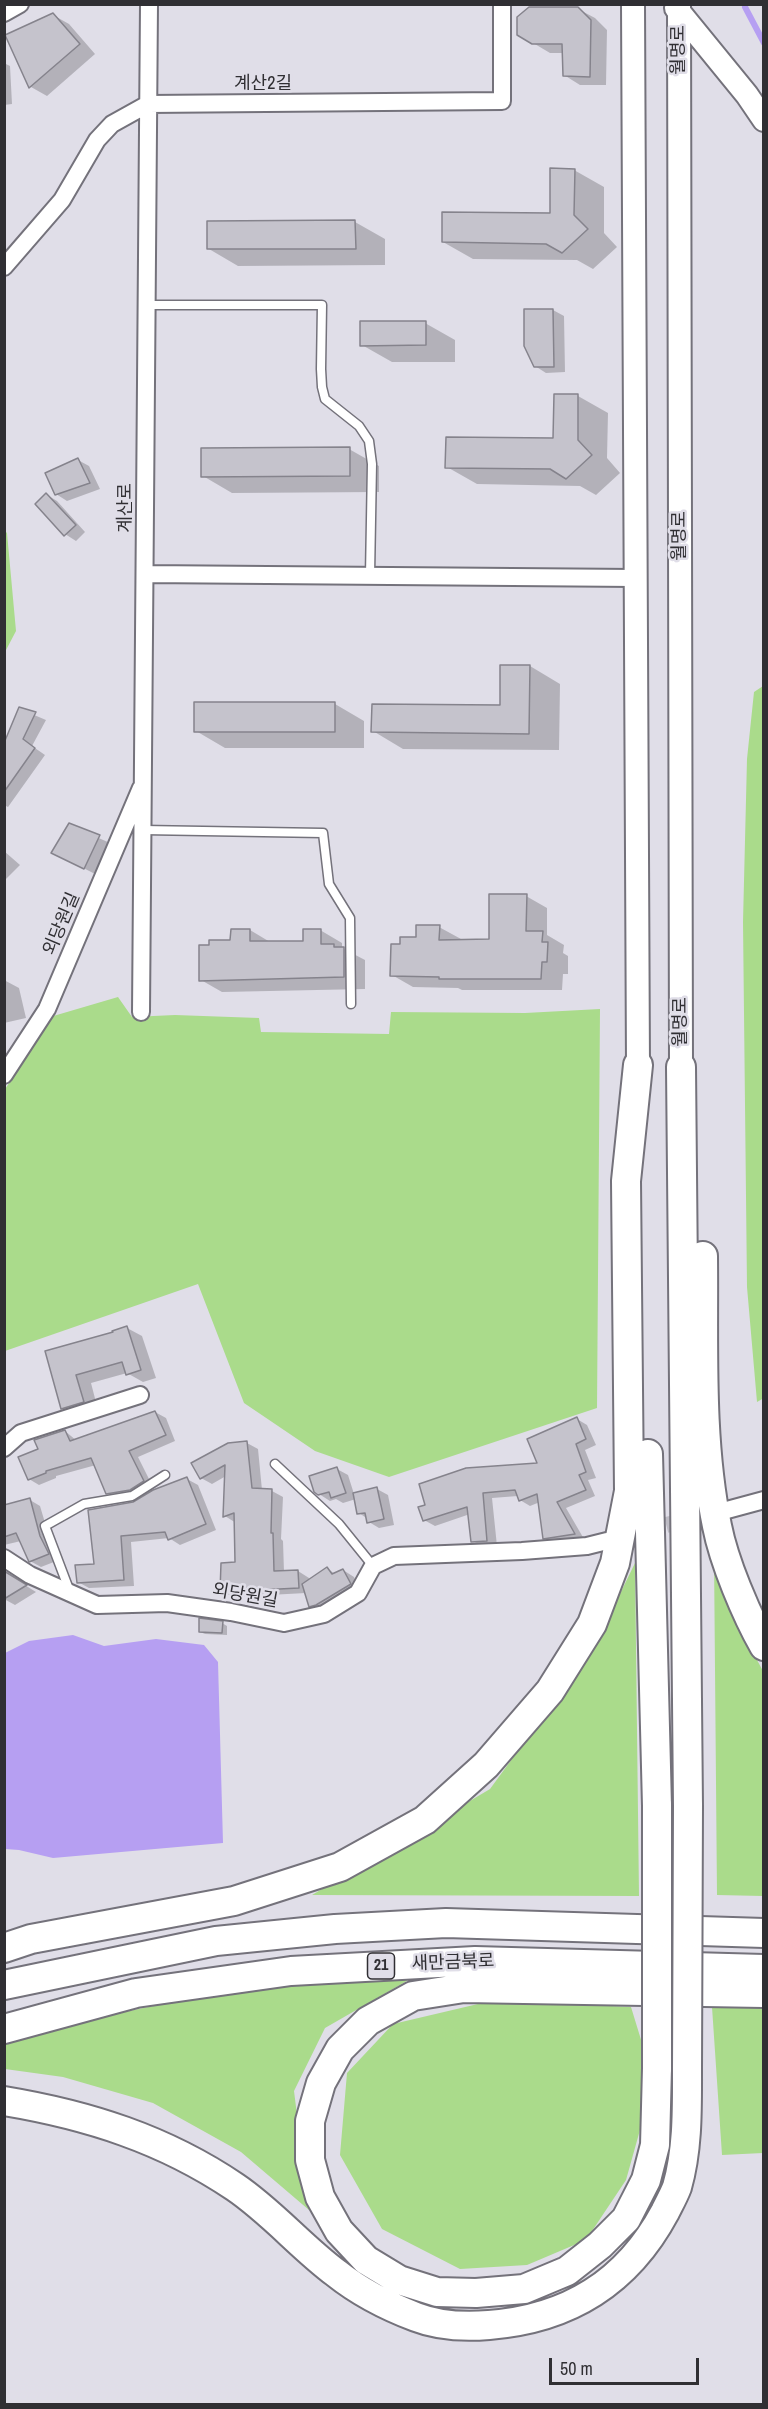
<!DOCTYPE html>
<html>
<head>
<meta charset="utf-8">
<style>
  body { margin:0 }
  #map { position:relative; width:768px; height:2409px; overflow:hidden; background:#e0dee8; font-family:"Archivo Narrow",sans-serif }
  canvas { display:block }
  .frame { position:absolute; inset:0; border:6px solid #302f33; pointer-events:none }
  .scale { position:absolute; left:549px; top:2358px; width:150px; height:27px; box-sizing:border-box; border:3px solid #302f33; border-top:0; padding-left:8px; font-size:18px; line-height:21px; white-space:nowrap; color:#302f33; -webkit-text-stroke:4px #e0dee8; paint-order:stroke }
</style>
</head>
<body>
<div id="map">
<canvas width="768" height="2409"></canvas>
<div class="frame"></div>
<div class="scale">50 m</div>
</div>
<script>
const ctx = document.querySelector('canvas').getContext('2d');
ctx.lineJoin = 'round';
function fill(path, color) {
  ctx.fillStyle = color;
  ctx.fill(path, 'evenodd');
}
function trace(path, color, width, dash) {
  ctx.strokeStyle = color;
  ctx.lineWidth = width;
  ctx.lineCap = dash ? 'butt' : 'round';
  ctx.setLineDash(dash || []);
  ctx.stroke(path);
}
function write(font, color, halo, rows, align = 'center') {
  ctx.font = font + ' "Archivo Narrow","Noto Sans KR",sans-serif';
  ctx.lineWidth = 5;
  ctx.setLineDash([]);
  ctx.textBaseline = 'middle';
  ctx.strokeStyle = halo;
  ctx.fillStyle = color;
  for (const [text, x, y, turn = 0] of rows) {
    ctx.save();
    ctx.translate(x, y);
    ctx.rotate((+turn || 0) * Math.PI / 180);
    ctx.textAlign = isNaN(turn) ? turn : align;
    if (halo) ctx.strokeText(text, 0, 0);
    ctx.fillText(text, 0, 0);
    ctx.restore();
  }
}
fill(new Path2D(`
  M 5,531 L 7,533 L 16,631 L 5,652 Z
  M 763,686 L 764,1398 L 757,1402 L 747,1287 L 743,922 L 747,759 L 754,692 Z
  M 118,997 L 132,1017 L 175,1015 L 259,1018 L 261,1032 L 389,1034 L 391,1012 L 525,1013 L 600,1009 L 597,1408 L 389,1477 L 315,1451 L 244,1403 L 198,1284 L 5,1351 L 4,1091 L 50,1017 Z
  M 714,1556 L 733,1616 L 763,1671 L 763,1896 L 717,1895 Z
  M 635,1563 L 639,1896 L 312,1895 L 490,1789 L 594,1647 Z
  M 412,1978 L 325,2028 L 294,2091 L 309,2210 L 241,2152 L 153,2103 L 63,2077 L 5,2069 L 5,2043 C 106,2013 212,1991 317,1982 C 348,1979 380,1979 412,1978 Z
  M 495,2000 L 631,2007 L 642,2043 L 645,2112 L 626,2180 L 586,2240 L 527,2265 L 460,2269 L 382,2229 L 340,2155 L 347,2073 L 393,2024 Z
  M 712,2007 L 763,2008 L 763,2153 L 722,2155 Z`), '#aadb8b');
fill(new Path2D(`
  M 73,1635 L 104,1646 L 156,1639 L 204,1645 L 218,1662 L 223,1843 L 53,1858 L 19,1850 L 5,1849 L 5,1653 L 29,1641 Z`), '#b69ff2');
fill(new Path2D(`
  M 578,9 L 595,18 L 607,30 L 606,85 L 580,85 L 564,75 L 564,53 L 550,53 L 518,34 Z
  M 53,15 L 69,24 L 95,54 L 47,96 L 31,87 L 7,36 Z
  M 4,63 L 10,66 L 12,104 L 4,105 Z
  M 574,170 L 604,187 L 604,233 L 617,247 L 593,269 L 577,260 L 473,259 L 443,242 L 551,214 Z
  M 355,222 L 385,239 L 385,265 L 238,266 L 209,249 Z
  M 763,259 L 764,259 L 764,305 L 763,304 Z
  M 553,310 L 564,316 L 565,372 L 546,373 L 535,366 Z
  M 425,323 L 455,340 L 455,362 L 392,362 L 362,345 Z
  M 578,396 L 608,413 L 607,458 L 620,473 L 596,495 L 580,486 L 477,484 L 447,467 L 555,440 Z
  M 349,449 L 379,466 L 379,492 L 232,493 L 203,476 Z
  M 78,460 L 89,466 L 100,489 L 67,501 L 56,494 Z
  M 47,495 L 57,501 L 85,532 L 76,541 L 65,534 Z
  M 530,666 L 560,684 L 559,750 L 403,749 L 373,731 L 501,707 Z
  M 335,704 L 364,721 L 364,748 L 225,748 L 196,731 Z
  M 20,709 L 46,720 L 32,746 L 45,755 L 8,807 L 4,805 L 4,747 Z
  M 69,825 L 110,843 L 95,874 L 64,858 Z
  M 4,851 L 20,865 L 4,881 Z
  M 526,896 L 547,908 L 547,935 L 564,945 L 563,953 L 568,956 L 568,974 L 563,974 L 562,990 L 462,990 L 458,988 L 413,987 L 392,975 L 402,946 L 439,927 L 461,939 L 460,941 L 490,940 Z
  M 250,930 L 270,942 L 304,942 L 320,930 L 342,943 L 342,948 L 365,960 L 365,989 L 222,992 L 201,980 L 232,941 Z
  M 4,980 L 19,988 L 26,1018 L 4,1023 Z
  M 127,1328 L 142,1336 L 156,1378 L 143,1382 L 127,1373 L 91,1383 L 98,1410 L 77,1417 L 62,1408 L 47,1352 L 114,1333 Z
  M 155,1412 L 166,1418 L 175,1441 L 138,1457 L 153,1487 L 118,1499 L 108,1493 L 96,1465 L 56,1476 L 56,1478 L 39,1485 L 29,1479 L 40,1450 L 65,1431 L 77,1441 Z
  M 577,1419 L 587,1425 L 596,1445 L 585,1450 L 596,1478 L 588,1480 L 595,1496 L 566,1508 L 584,1539 L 554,1544 L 544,1538 L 540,1502 L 530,1506 L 520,1500 L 518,1496 L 492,1498 L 497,1546 L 483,1547 L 473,1541 L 470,1514 L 435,1526 L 424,1520 L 540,1464 Z
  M 247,1443 L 258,1449 L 262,1490 L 272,1491 L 283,1497 L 281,1539 L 283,1541 L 284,1572 L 298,1571 L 309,1578 L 309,1581 L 328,1569 L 335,1574 L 343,1570 L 354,1577 L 360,1592 L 321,1612 L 310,1606 L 306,1593 L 232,1597 L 222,1591 L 237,1563 L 236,1523 L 225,1516 L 226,1476 L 212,1484 L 201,1478 Z
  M 337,1469 L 348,1475 L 354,1494 L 377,1489 L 388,1495 L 394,1525 L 379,1528 L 369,1522 L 368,1519 L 359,1513 L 356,1499 L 343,1503 L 336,1499 L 330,1501 L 319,1494 Z
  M 187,1479 L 198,1485 L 216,1530 L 180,1545 L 169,1538 L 131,1542 L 134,1586 L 89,1588 L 78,1582 L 95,1566 L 134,1504 Z
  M 30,1500 L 40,1506 L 51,1543 L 59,1560 L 41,1567 L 30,1561 L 21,1541 L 4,1545 L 4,1507 Z
  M 4,1578 L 20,1582 L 36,1592 L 15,1605 L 4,1599 Z
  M 222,1623 L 227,1626 L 227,1635 L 205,1634 L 200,1632 Z`), '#0003');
trace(new Path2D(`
  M 745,7 L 764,43`), '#b69ff2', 6);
const building = new Path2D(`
  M 529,7 L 578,7 L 591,20 L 590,77 L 563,76 L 562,44 L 532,44 L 517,35 L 517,17 Z
  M 53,13 L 80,44 L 29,88 L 5,35 Z
  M 550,168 L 575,169 L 574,215 L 588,229 L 562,253 L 546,244 L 442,242 L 442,212 L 550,213 Z
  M 355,220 L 356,249 L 207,249 L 207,221 Z
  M 524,309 L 553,309 L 554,367 L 534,367 L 524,346 Z
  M 360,321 L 426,321 L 426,345 L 360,346 Z
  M 554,394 L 578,394 L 578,440 L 592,455 L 566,479 L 550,469 L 445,468 L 446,437 L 553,438 Z
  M 350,447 L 350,476 L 201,477 L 201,448 Z
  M 78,458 L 90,483 L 55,495 L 45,473 Z
  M 46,493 L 76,525 L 64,536 L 35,504 Z
  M 500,665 L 530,665 L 529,734 L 371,732 L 372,704 L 500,705 Z
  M 194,702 L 335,702 L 335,732 L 194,732 Z
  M 19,707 L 36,712 L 23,739 L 35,748 L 4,792 L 4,743 Z
  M 69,823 L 100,835 L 84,869 L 51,853 Z
  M 489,894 L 527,894 L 526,931 L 543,931 L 542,942 L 548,942 L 547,962 L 542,962 L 541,979 L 439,979 L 439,977 L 390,976 L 391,944 L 400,944 L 400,937 L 416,937 L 416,925 L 440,925 L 439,940 L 489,939 Z
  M 231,929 L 250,929 L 250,941 L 303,941 L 303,929 L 321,929 L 321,944 L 334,944 L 334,947 L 344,947 L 344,977 L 199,981 L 199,945 L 209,945 L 209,940 L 230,940 Z
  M 127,1326 L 141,1370 L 126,1375 L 122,1362 L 76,1375 L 84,1402 L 61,1409 L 45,1351 L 113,1332 L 112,1331 Z
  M 155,1411 L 166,1435 L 129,1451 L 144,1481 L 130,1490 L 106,1494 L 91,1458 L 46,1471 L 46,1473 L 28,1480 L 18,1457 L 38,1449 L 34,1440 L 65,1430 L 70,1441 Z
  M 577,1417 L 586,1439 L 576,1444 L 586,1472 L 579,1475 L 586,1490 L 557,1502 L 575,1534 L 543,1539 L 537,1494 L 519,1501 L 515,1490 L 483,1493 L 487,1541 L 471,1542 L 467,1507 L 423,1521 L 418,1507 L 425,1505 L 419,1484 L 466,1468 L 537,1463 L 527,1439 Z
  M 247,1441 L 252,1488 L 272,1489 L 271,1533 L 273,1533 L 274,1571 L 298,1570 L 299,1588 L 220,1592 L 221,1563 L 235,1562 L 234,1513 L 223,1517 L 225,1465 L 200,1479 L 191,1463 L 228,1443 Z
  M 337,1467 L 346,1493 L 331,1498 L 329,1492 L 318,1495 L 314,1492 L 309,1476 Z
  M 187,1477 L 206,1524 L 168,1540 L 165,1532 L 121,1536 L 124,1580 L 77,1583 L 75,1565 L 94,1564 L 88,1510 L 133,1502 L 153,1490 Z
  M 377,1487 L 384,1519 L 367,1523 L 365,1513 L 357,1514 L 353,1493 Z
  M 30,1498 L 40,1536 L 49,1554 L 29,1562 L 16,1533 L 4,1537 L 4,1505 Z
  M 327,1567 L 332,1574 L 343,1569 L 351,1584 L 316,1605 L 309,1607 L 302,1584 Z
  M 4,1571 L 27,1585 L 4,1599 Z
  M 199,1618 L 223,1621 L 222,1633 L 199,1632 Z`);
fill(building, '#c5c3cc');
trace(building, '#85838c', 1.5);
trace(new Path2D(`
  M 643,1531 L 722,1511`), '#bdbbc4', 16, [16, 8]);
const lane = new Path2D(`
  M 147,305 L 322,305 L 321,369 L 322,387 L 325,399 L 359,426 L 369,441 L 372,464 L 370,575
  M 143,830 L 323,833 L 329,884 L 350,918 L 351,1004
  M 275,1464 L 339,1524 L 373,1566
  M 70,1592 L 45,1526 L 84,1504 L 132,1496 L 165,1475`);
const street = new Path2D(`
  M 4,13 L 20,4
  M 4,267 L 62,200 L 97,140 L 112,124 L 148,104 L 502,101 L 502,4
  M 145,574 L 635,578
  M 141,1012 L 149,4
  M 4,1075 L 47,1009 L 141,788
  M 4,1448 L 21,1433 L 140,1395
  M 727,1510 L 764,1500
  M 4,1558 L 30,1575 L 97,1605 L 167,1603 L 231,1612 L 284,1623 L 324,1614 L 358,1593 L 373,1566 L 394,1556 L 522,1551 L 587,1546 L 607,1541`);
const secondary = new Path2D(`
  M 633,4 L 638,1065
  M 679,4 L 681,1067
  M 676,8 L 747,95 L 764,120`);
const highway = new Path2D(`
  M 681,1067 L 688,1806
  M 703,1256 C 704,1345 699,1438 717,1526 C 724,1562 746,1614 764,1646
  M 648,1454 L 657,1806
  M 4,1948 L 31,1939 L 234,1901 L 340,1867 L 425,1820 L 486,1765 L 550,1691 L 592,1624 L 615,1563 L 629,1491 L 626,1181 L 638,1065
  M 4,1985 L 216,1941 L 335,1929 L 446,1923 L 764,1933
  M 4,2029 L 136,1993 L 291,1971 L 475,1961 L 764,1969
  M 657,2068 L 655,2145 L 646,2180 L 626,2219 L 600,2245 L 567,2271 L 524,2289 L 476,2293 L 437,2292 L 399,2280 L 366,2260 L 339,2231 L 320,2197 L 310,2160 L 310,2121 L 321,2083 L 340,2049 L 368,2021 L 413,1996 L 464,1988 L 764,1993
  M 4,2101 C 88,2115 164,2139 235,2187 C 272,2212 301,2247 336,2273 C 361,2293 387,2306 416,2317 C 439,2326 465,2327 489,2325 C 568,2319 627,2283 665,2212 C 669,2204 674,2195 677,2187 C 688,2149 687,2107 687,2068`);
trace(lane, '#74727b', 11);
trace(street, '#74727b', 20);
trace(secondary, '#74727b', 26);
trace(highway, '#74727b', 32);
trace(lane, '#fff', 8);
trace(street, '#fff', 16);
trace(secondary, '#fff', 22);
trace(highway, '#fff', 28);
const highwayBridge = new Path2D(`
  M 657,1806 L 657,2068
  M 687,2068 L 688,1806`);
trace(highwayBridge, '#74727b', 32, []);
trace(highwayBridge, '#fff', 28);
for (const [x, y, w] of [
  [381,1966,27]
]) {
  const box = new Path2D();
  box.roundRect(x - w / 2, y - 13, w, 26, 4.5);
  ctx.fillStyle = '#e0dee8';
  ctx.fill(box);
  trace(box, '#302f33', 1.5);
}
write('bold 16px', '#302f33', null, [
  ["21",381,1966]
]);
write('18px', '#302f33', '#e0dee8', [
  ["월명로",679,50,-90],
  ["계산2길",263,84],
  ["계산로",126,508,-90],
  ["월명로",680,536,-90],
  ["외당원길",62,924,-67],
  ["월명로",681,1022,-90],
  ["외당원길",245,1596,10],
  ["새만금북로",453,1963,-2]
]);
</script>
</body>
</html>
